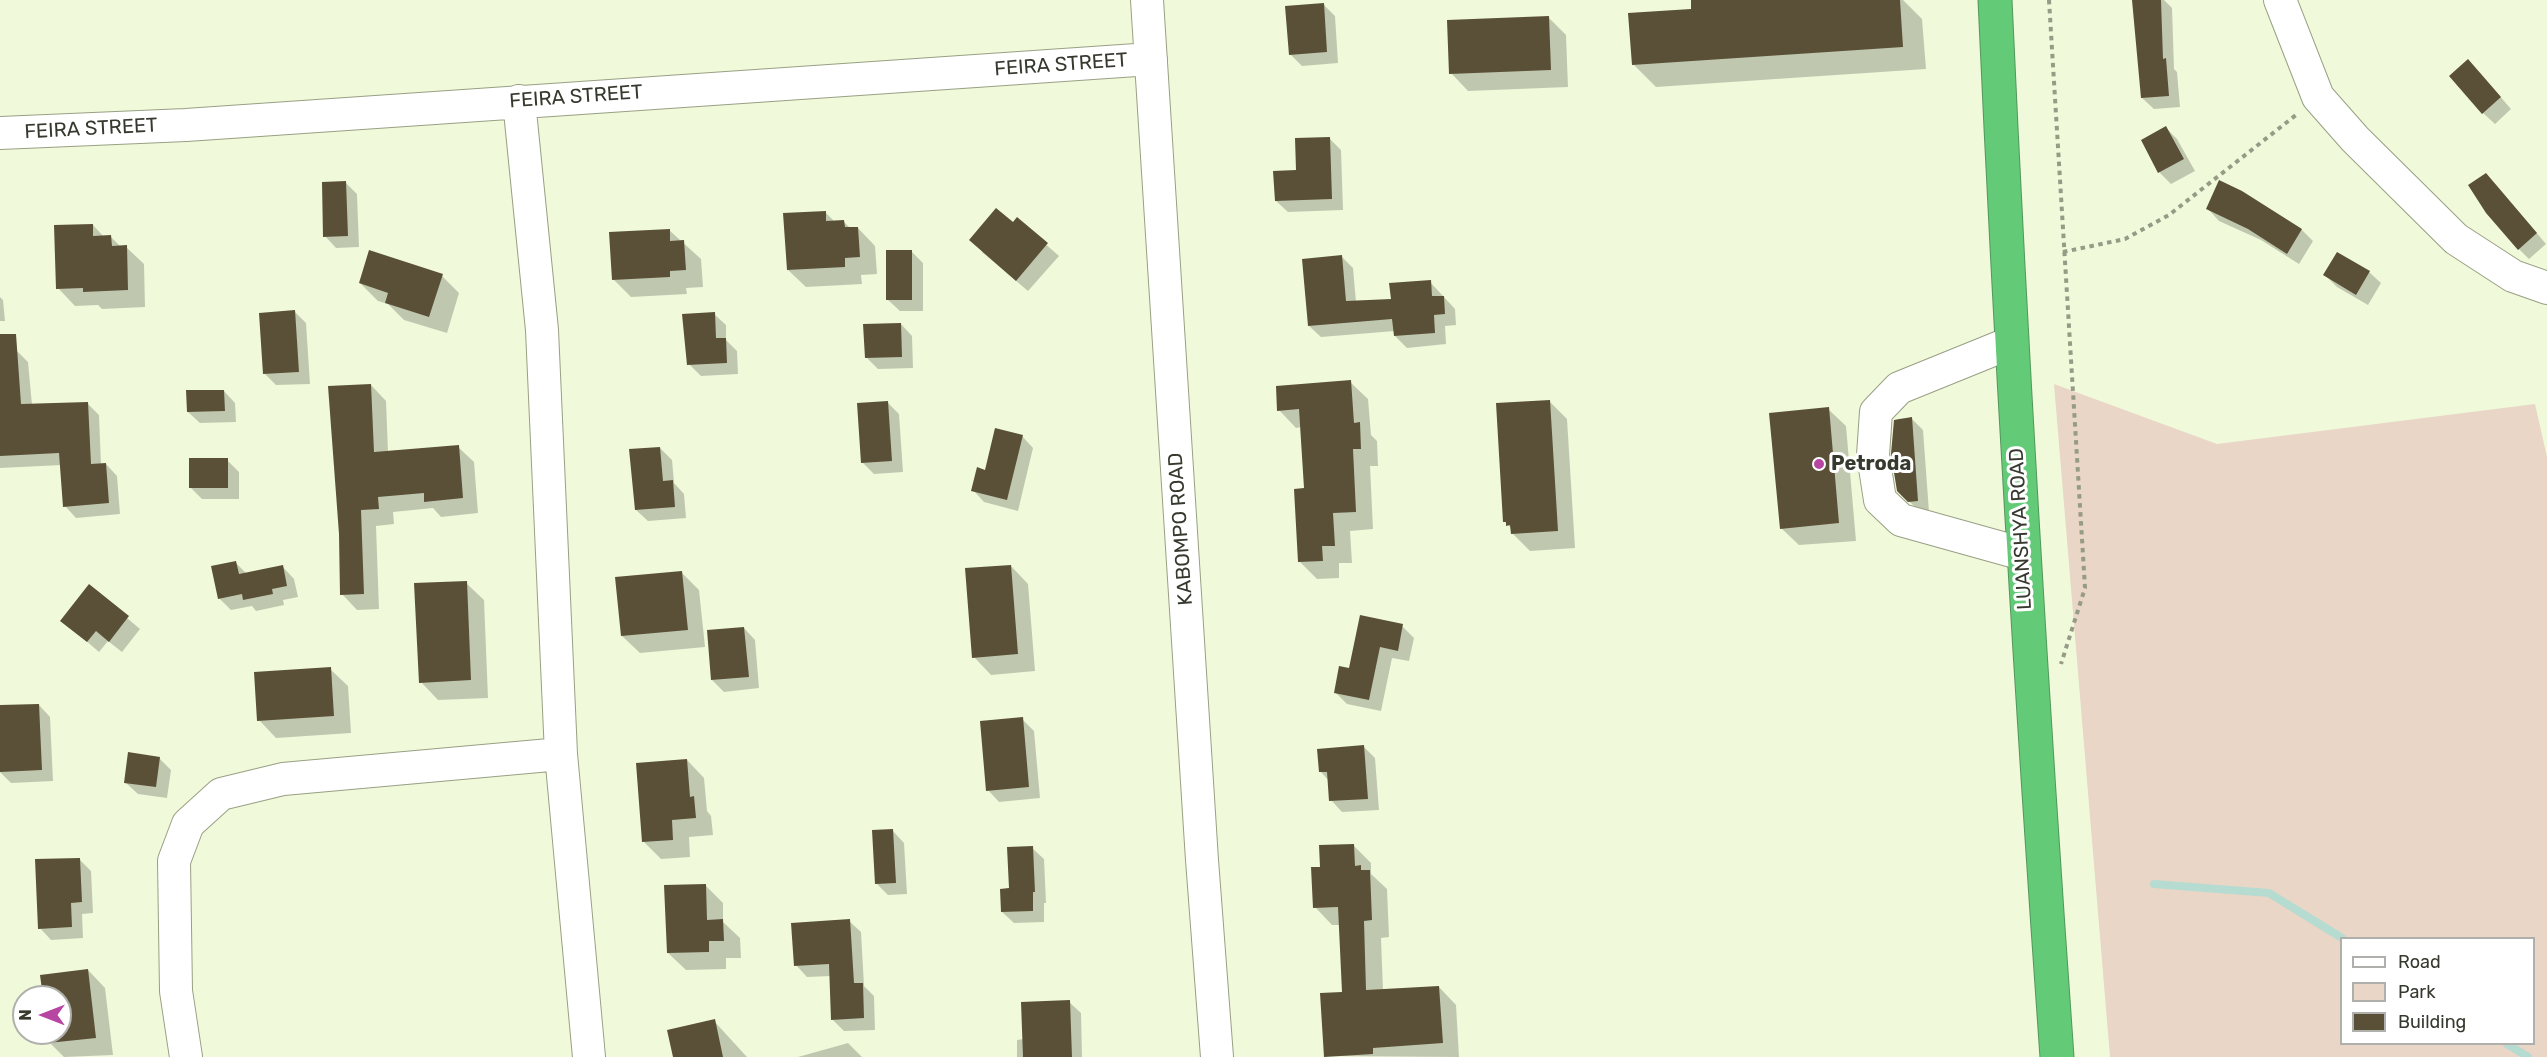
<!DOCTYPE html>
<html>
<head>
<meta charset="utf-8">
<style>
  body { margin:0 }
  #map { position:relative; width:2547px; height:1057px; overflow:hidden; background:#f1f9db; font-family:Rubik,sans-serif }
  canvas { display:block }
  .legend { position:absolute; left:2340px; top:937px; width:195px; height:108px; box-sizing:border-box; background:#fff; border:2px solid #afb0ab; margin:0; padding:8px 10px; list-style:none; font-size:18px; color:#36392e }
  .legend li { display:flex; align-items:center; gap:12px; height:30px }
  .legend b { width:30px; border:2px solid #afb0ab }
  .north { position:absolute; left:12px; top:985px; width:60px; height:60px; box-sizing:border-box; background:#fff; border:2px solid #afb0ab; border-radius:50%; rotate:270deg; font-size:16px; font-weight:700; line-height:24px; text-align:center; color:#36392e }
  .north::after { content:''; display:block; margin:auto; width:21px; height:27px; background:#b746a2; clip-path:polygon(50% 0,100% 100%,50% 72%,0 100%) }
</style>
</head>
<body>
<div id="map">
<canvas width="2547" height="1057"></canvas>
<ul class="legend">
<li><b style="height:8px;background:#fff"></b>Road</li>
<li><b style="height:16px;background:#e9d6c6"></b>Park</li>
<li><b style="height:16px;background:#595037"></b>Building</li>
</ul>
<div class="north">N</div>
</div>
<script>
const ctx = document.querySelector('canvas').getContext('2d');
ctx.lineJoin = 'round';
function fill(path, color) {
  ctx.fillStyle = color;
  ctx.fill(path, 'evenodd');
}
function trace(path, color, width, dash) {
  ctx.strokeStyle = color;
  ctx.lineWidth = width;
  ctx.lineCap = dash ? 'butt' : 'round';
  ctx.setLineDash(dash || []);
  ctx.stroke(path);
}
function write(font, color, halo, rows, align = 'center') {
  ctx.font = font + ' Rubik,sans-serif';
  ctx.lineWidth = 6;
  ctx.setLineDash([]);
  ctx.textBaseline = 'middle';
  ctx.strokeStyle = halo;
  ctx.fillStyle = color;
  for (const [text, x, y, turn = 0] of rows) {
    ctx.save();
    ctx.translate(x, y);
    ctx.rotate((+turn || 0) * Math.PI / 180);
    ctx.textAlign = isNaN(turn) ? turn : align;
    if (halo) ctx.strokeText(text, 0, 0);
    ctx.fillText(text, 0, 0);
    ctx.restore();
  }
}
fill(new Path2D(`
  M 2054,384 L 2217,444 L 2535,404 L 2547,457 L 2547,1057 L 2110,1057 ZM 2342,938 L 2534,938 L 2534,1044 L 2342,1044 Z`), '#e9d6c6');
fill(new Path2D(`
  M 1692,0 L 1903,0 L 1922,19 L 1926,69 L 1656,87 L 1633,64 L 1693,10 Z
  M 2133,0 L 2164,0 L 2172,8 L 2174,69 L 2177,72 L 2180,107 L 2154,109 L 2142,98 Z
  M 1323,4 L 1335,16 L 1338,63 L 1302,66 L 1290,54 Z
  M 1548,17 L 1566,35 L 1568,87 L 1468,91 L 1451,73 Z
  M 2480,73 L 2511,109 L 2495,124 L 2483,113 Z
  M 2166,128 L 2177,139 L 2195,171 L 2171,184 L 2160,173 L 2143,141 Z
  M 1329,138 L 1341,150 L 1343,210 L 1288,212 L 1276,201 L 1298,172 Z
  M 346,183 L 357,194 L 359,247 L 336,248 L 325,236 Z
  M 2496,185 L 2546,244 L 2529,259 L 2519,249 Z
  M 2241,192 L 2302,230 L 2313,241 L 2299,264 L 2261,240 L 2219,221 L 2208,209 Z
  M 825,212 L 835,222 L 844,222 L 851,229 L 858,228 L 875,246 L 877,274 L 861,275 L 862,284 L 806,287 L 788,270 Z
  M 1017,219 L 1059,256 L 1028,291 L 982,252 Z
  M 93,225 L 104,237 L 111,237 L 121,247 L 126,247 L 144,264 L 145,307 L 102,309 L 98,305 L 75,306 L 58,288 Z
  M 669,230 L 701,259 L 703,287 L 686,288 L 687,294 L 631,297 L 613,279 Z
  M 912,252 L 923,263 L 923,311 L 900,311 L 888,300 Z
  M 1342,257 L 1353,268 L 1356,302 L 1392,300 L 1430,282 L 1455,309 L 1456,325 L 1445,326 L 1446,344 L 1407,348 L 1395,336 L 1395,331 L 1321,337 L 1309,326 Z
  M 2369,272 L 2381,283 L 2368,305 L 2337,287 L 2325,275 Z
  M 442,276 L 459,293 L 447,333 L 404,320 L 388,304 L 378,301 L 360,283 Z
  M 0,297 L 3,300 L 5,321 L 0,321 Z
  M 295,312 L 306,323 L 310,384 L 276,385 L 264,373 Z
  M 714,314 L 726,325 L 726,340 L 737,351 L 738,374 L 701,376 L 689,364 Z
  M 901,324 L 912,336 L 913,368 L 878,369 L 866,357 Z
  M 16,350 L 28,362 L 32,405 L 87,403 L 99,415 L 101,465 L 106,464 L 117,476 L 120,514 L 76,518 L 65,506 L 62,465 L 0,468 L 0,351 Z
  M 1350,382 L 1368,399 L 1371,435 L 1377,441 L 1378,466 L 1370,466 L 1373,529 L 1350,531 L 1352,563 L 1339,563 L 1339,578 L 1317,579 L 1299,561 L 1306,490 L 1301,427 L 1296,428 L 1279,410 Z
  M 371,385 L 386,401 L 388,452 L 458,447 L 474,462 L 478,513 L 441,517 L 433,508 L 393,512 L 394,524 L 376,526 L 379,609 L 357,610 L 342,594 Z
  M 224,391 L 235,403 L 236,422 L 200,423 L 188,412 Z
  M 1549,401 L 1567,419 L 1575,548 L 1530,551 L 1512,533 L 1512,529 L 1504,521 Z
  M 888,403 L 899,414 L 903,472 L 874,474 L 862,462 Z
  M 1828,409 L 1846,426 L 1856,541 L 1799,545 L 1781,528 Z
  M 1911,418 L 1923,430 L 1929,512 L 1921,513 L 1898,490 L 1893,454 L 1897,419 Z
  M 1022,436 L 1033,448 L 1018,511 L 984,502 L 973,490 L 987,471 Z
  M 660,448 L 672,460 L 674,483 L 684,494 L 686,518 L 648,521 L 636,510 Z
  M 227,460 L 239,472 L 239,499 L 202,499 L 190,487 Z
  M 236,563 L 247,574 L 283,567 L 294,579 L 298,597 L 283,600 L 284,605 L 256,611 L 252,606 L 231,610 L 219,598 Z
  M 1011,566 L 1028,584 L 1035,671 L 991,675 L 974,657 Z
  M 682,573 L 699,590 L 705,647 L 640,653 L 622,636 Z
  M 466,583 L 484,600 L 488,698 L 438,700 L 421,682 Z
  M 89,586 L 140,629 L 122,652 L 108,641 L 99,652 L 62,620 Z
  M 1402,626 L 1414,638 L 1409,661 L 1392,658 L 1381,711 L 1347,704 L 1335,692 L 1350,670 Z
  M 744,628 L 755,640 L 759,688 L 724,692 L 712,680 Z
  M 330,669 L 348,686 L 351,733 L 276,738 L 259,720 Z
  M 39,705 L 50,717 L 53,781 L 11,783 L 0,772 L 0,707 Z
  M 1022,719 L 1034,731 L 1040,798 L 999,802 L 988,790 Z
  M 1364,747 L 1375,758 L 1379,810 L 1342,812 L 1331,800 L 1329,781 L 1321,772 Z
  M 159,758 L 171,770 L 167,798 L 138,794 L 126,783 Z
  M 687,760 L 704,778 L 707,811 L 711,816 L 713,835 L 689,837 L 690,857 L 661,859 L 644,842 Z
  M 893,831 L 904,843 L 907,894 L 888,895 L 877,884 Z
  M 1353,845 L 1371,863 L 1371,874 L 1387,889 L 1389,937 L 1381,938 L 1383,991 L 1439,987 L 1456,1005 L 1459,1057 L 1325,1056 L 1343,993 L 1340,925 L 1332,925 L 1315,907 L 1322,868 Z
  M 1032,848 L 1044,859 L 1046,903 L 1044,903 L 1044,922 L 1014,923 L 1002,912 Z
  M 79,859 L 91,871 L 93,913 L 82,914 L 83,938 L 51,940 L 40,928 Z
  M 705,885 L 723,903 L 723,922 L 740,938 L 741,958 L 726,958 L 726,969 L 686,970 L 668,953 Z
  M 849,921 L 861,932 L 864,986 L 874,996 L 875,1030 L 844,1031 L 832,1019 L 831,976 L 807,977 L 796,965 Z
  M 88,970 L 105,988 L 113,1055 L 64,1057 L 50,1043 L 49,1033 L 60,1033 L 60,997 L 44,997 Z
  M 1069,1002 L 1081,1013 L 1082,1057 L 1017,1057 L 1017,1040 L 1024,1039 Z
  M 714,1021 L 747,1057 L 674,1057 Z
  M 848,1043 L 862,1057 L 798,1057 Z`), '#0003');
trace(new Path2D(`
  M 2154,884 L 2269,893 L 2342,938
  M 2507,1044 L 2528,1057`), '#b6dbd1', 8);
fill(new Path2D(`
  M 1691,0 L 1900,0 L 1903,47 L 1632,65 L 1628,13 L 1691,9 Z
  M 2132,0 L 2161,0 L 2163,59 L 2166,58 L 2169,96 L 2141,98 Z
  M 1324,3 L 1327,52 L 1289,55 L 1285,6 Z
  M 1549,16 L 1551,70 L 1449,74 L 1447,20 Z
  M 2468,59 L 2501,97 L 2482,114 L 2449,76 Z
  M 2166,126 L 2184,159 L 2158,173 L 2141,140 Z
  M 1330,137 L 1332,199 L 1275,201 L 1273,171 L 1296,170 L 1295,138 Z
  M 2486,173 L 2537,233 L 2518,250 L 2486,213 L 2468,185 Z
  M 2219,180 L 2242,191 L 2302,229 L 2287,254 L 2248,229 L 2206,209 Z
  M 346,181 L 348,236 L 323,237 L 322,182 Z
  M 996,208 L 1013,222 L 1017,217 L 1048,243 L 1016,281 L 969,240 Z
  M 826,211 L 826,221 L 844,220 L 845,227 L 858,227 L 860,257 L 845,258 L 845,267 L 787,270 L 783,213 Z
  M 93,224 L 93,236 L 111,235 L 112,246 L 127,245 L 128,290 L 83,292 L 83,288 L 56,289 L 54,225 Z
  M 670,229 L 670,241 L 684,240 L 686,270 L 670,271 L 670,277 L 612,280 L 609,232 Z
  M 369,250 L 443,274 L 429,317 L 385,303 L 388,293 L 359,283 Z
  M 886,250 L 912,250 L 912,300 L 886,300 Z
  M 2337,252 L 2370,271 L 2356,295 L 2323,275 Z
  M 1342,255 L 1346,301 L 1391,299 L 1389,283 L 1431,280 L 1432,296 L 1444,296 L 1445,314 L 1434,315 L 1435,333 L 1394,336 L 1392,319 L 1308,326 L 1302,259 Z
  M 295,310 L 299,372 L 263,374 L 259,313 Z
  M 715,312 L 716,338 L 726,338 L 727,363 L 687,365 L 682,314 Z
  M 901,323 L 902,357 L 865,358 L 863,324 Z
  M 0,334 L 16,334 L 21,404 L 88,402 L 91,464 L 106,463 L 109,503 L 63,507 L 59,453 L 0,456 Z
  M 1351,380 L 1354,423 L 1360,422 L 1361,449 L 1353,449 L 1356,512 L 1333,513 L 1335,546 L 1322,546 L 1323,561 L 1298,562 L 1294,489 L 1304,488 L 1299,409 L 1277,411 L 1276,386 Z
  M 371,384 L 374,452 L 459,445 L 463,498 L 424,502 L 424,493 L 378,497 L 379,509 L 361,510 L 364,594 L 340,595 L 339,534 L 328,386 Z
  M 186,390 L 224,390 L 225,411 L 187,412 Z
  M 1550,400 L 1558,531 L 1511,534 L 1510,525 L 1506,526 L 1506,522 L 1503,522 L 1496,403 Z
  M 888,401 L 892,461 L 861,463 L 857,403 Z
  M 1829,407 L 1839,523 L 1780,529 L 1769,413 Z
  M 1912,417 L 1918,501 L 1908,502 L 1897,491 L 1891,454 L 1894,420 Z
  M 995,428 L 1023,435 L 1007,500 L 971,491 L 977,467 L 985,470 Z
  M 660,447 L 663,481 L 673,480 L 675,507 L 635,510 L 629,449 Z
  M 189,458 L 228,458 L 228,488 L 189,488 Z
  M 236,561 L 239,574 L 283,565 L 287,586 L 272,589 L 273,594 L 243,600 L 242,594 L 218,599 L 211,566 Z
  M 1011,565 L 1018,654 L 972,658 L 965,568 Z
  M 682,571 L 688,630 L 621,636 L 615,577 Z
  M 467,581 L 471,680 L 419,683 L 414,583 Z
  M 89,584 L 129,616 L 109,642 L 96,631 L 87,642 L 60,621 Z
  M 1360,615 L 1403,624 L 1398,651 L 1380,647 L 1369,700 L 1334,693 L 1339,666 L 1349,668 Z
  M 744,627 L 749,677 L 711,680 L 707,630 Z
  M 331,667 L 334,716 L 257,721 L 254,672 Z
  M 39,704 L 42,770 L 0,772 L 0,705 Z
  M 1023,717 L 1029,787 L 986,791 L 980,721 Z
  M 1364,745 L 1368,799 L 1329,801 L 1327,772 L 1319,772 L 1317,749 Z
  M 128,752 L 160,757 L 156,787 L 124,783 Z
  M 687,759 L 690,797 L 694,796 L 696,818 L 672,820 L 673,840 L 642,842 L 636,763 Z
  M 893,829 L 896,883 L 875,884 L 872,830 Z
  M 1354,844 L 1355,866 L 1361,865 L 1361,870 L 1370,870 L 1372,920 L 1364,921 L 1366,990 L 1439,986 L 1443,1043 L 1373,1048 L 1373,1054 L 1324,1057 L 1320,993 L 1342,992 L 1338,907 L 1313,908 L 1311,867 L 1320,867 L 1319,845 Z
  M 1033,846 L 1035,892 L 1033,892 L 1033,911 L 1001,912 L 1000,889 L 1009,888 L 1007,847 Z
  M 80,858 L 82,902 L 71,903 L 72,927 L 38,929 L 35,859 Z
  M 706,884 L 707,920 L 723,919 L 724,941 L 709,941 L 709,952 L 667,953 L 664,885 Z
  M 850,919 L 854,983 L 863,983 L 864,1018 L 831,1020 L 829,964 L 794,966 L 791,923 Z
  M 88,969 L 96,1038 L 48,1043 L 47,1033 L 60,1033 L 60,997 L 43,997 L 40,975 Z
  M 1070,1000 L 1072,1057 L 1023,1057 L 1021,1002 Z
  M 715,1019 L 723,1057 L 673,1057 L 667,1030 Z`), '#595037');
const minor = new Path2D(`
  M 1147,0 L 1202,860 L 1217,1057
  M 2280,0 L 2318,97 L 2355,139 L 2456,239 L 2513,276 L 2547,288
  M 519,101 L 542,330 L 561,754 L 589,1057
  M 0,133 L 186,125 L 1151,59
  M 2010,343 L 1899,388 L 1876,412 L 1873,455 L 1880,500 L 1901,520 L 2023,554
  M 186,1057 L 176,991 L 174,861 L 188,824 L 221,794 L 283,779 L 561,754`);
const highway = new Path2D(`
  M 1995,0 C 2011,353 2032,705 2057,1057`);
trace(minor, '#98a084', 34);
trace(highway, '#53975d', 35);
trace(new Path2D(`
  M 2049,0 L 2085,588 L 2061,664
  M 2063,252 L 2125,239 L 2169,215 L 2296,115`), '#969b86', 4, [4.5, 4.5]);
trace(minor, '#fff', 32);
trace(highway, '#63ca77', 33);
for (const [x, y, r, color] of [
  [1819,464,6,"#b746a2"]
]) {
  const dot = new Path2D();
  dot.arc(x, y, r, 0, 2 * Math.PI);
  ctx.fillStyle = color;
  ctx.fill(dot);
  trace(dot, '#fff', 2);
}
write('20px', '#36392e', '#fff', [
  ["FEIRA STREET",1061,65,-4],
  ["FEIRA STREET",576,97,-4],
  ["FEIRA STREET",91,129,-3],
  ["KABOMPO ROAD",1181,529,-94],
  ["LUANSHYA ROAD",2021,529,-93]
]);
write('bold 20px', '#36392e', '#fff', [
  ["Petroda",1831,464]
], 'left');
</script>
</body>
</html>
